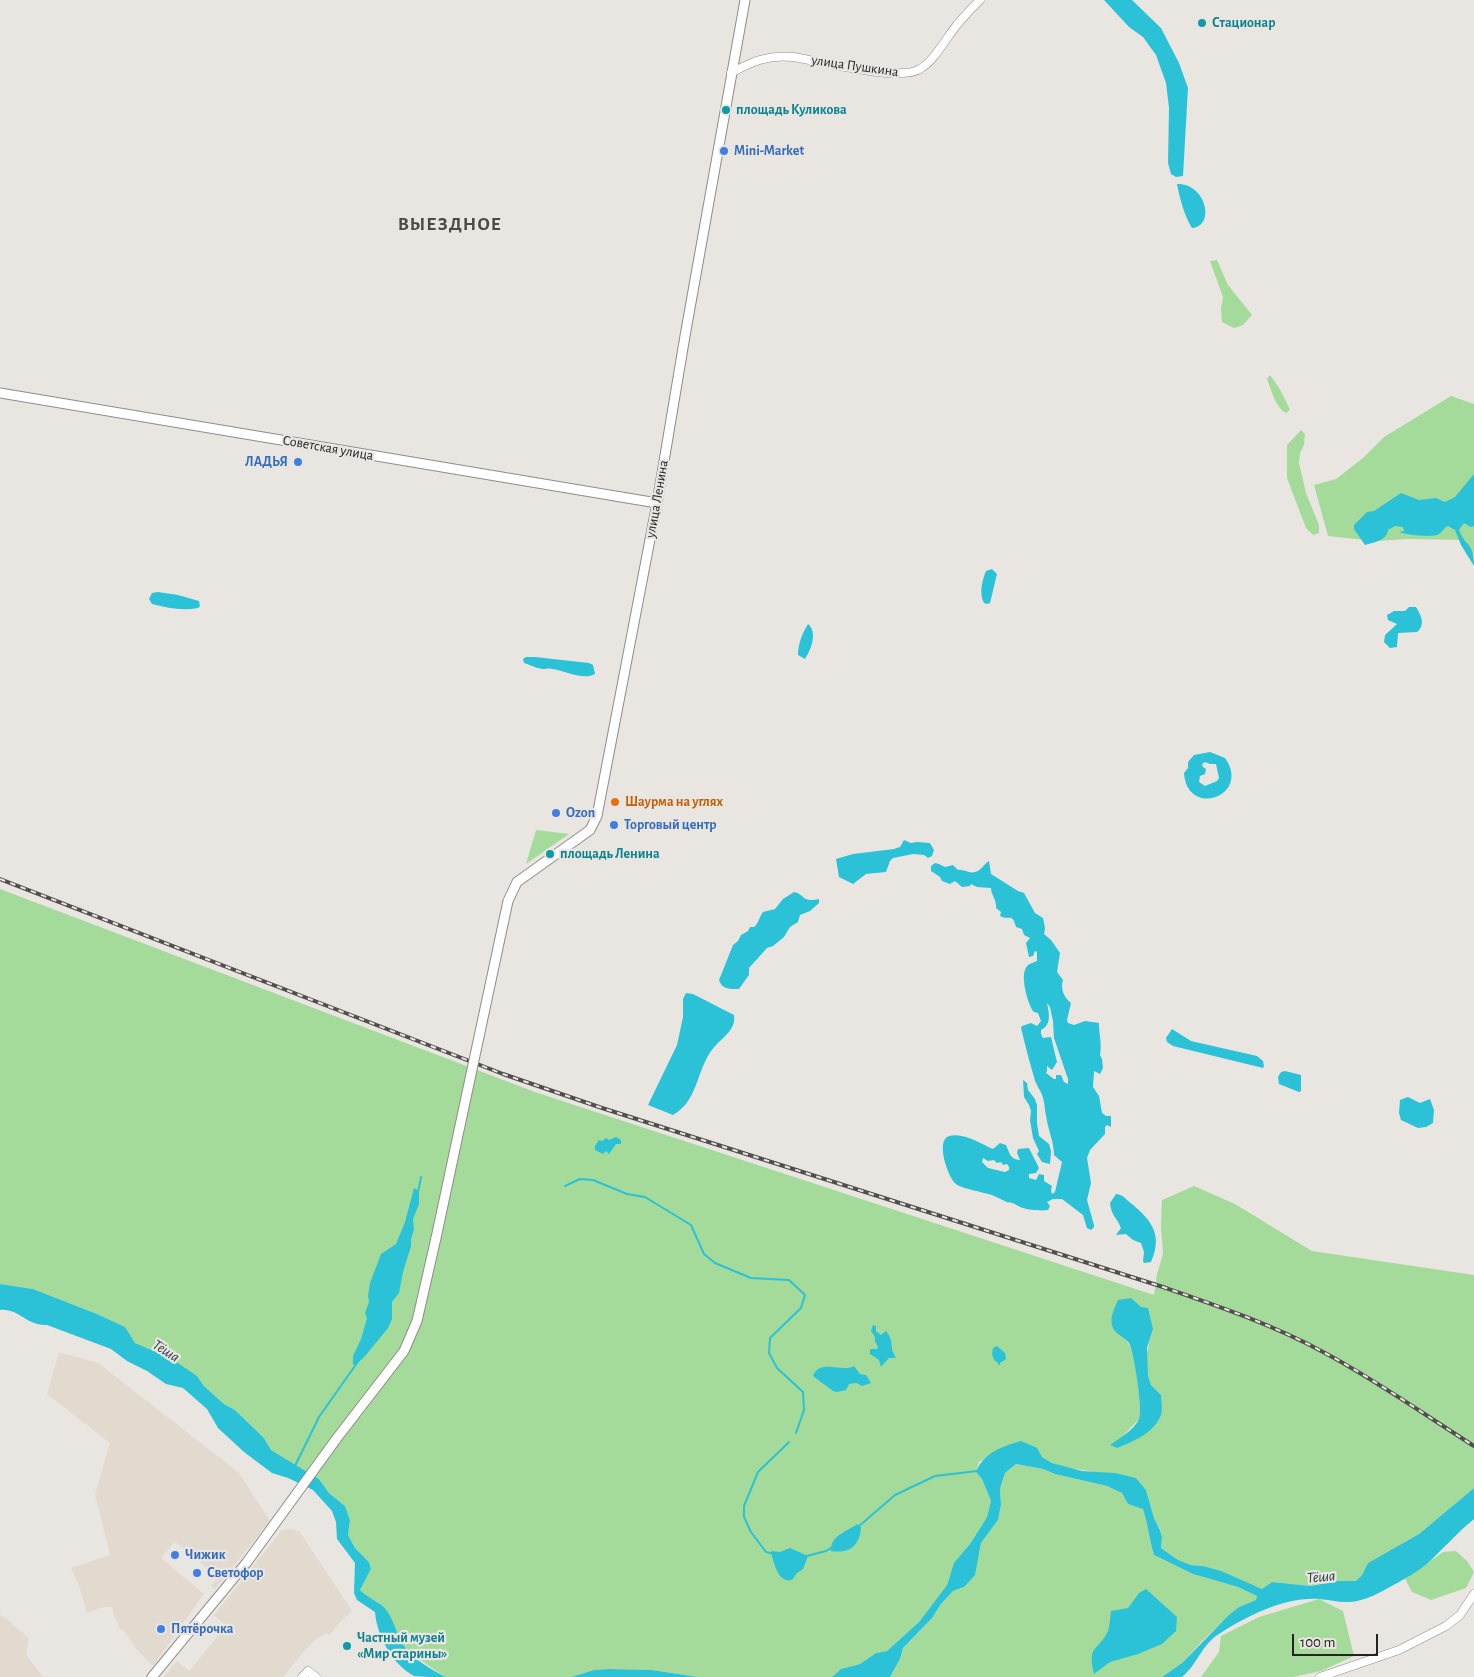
<!DOCTYPE html>
<html>
<head>
<meta charset="utf-8">
<style>
  body { margin:0 }
  #map { position:relative; width:1474px; height:1677px; overflow:hidden; background:#e9e6e2; font-family:"Alegreya Sans",sans-serif }
  canvas { display:block }
  .scale { position:absolute; left:1292px; top:1634px; width:86px; height:22px; box-sizing:border-box; border:2px solid #242322; border-top:0; padding-left:6px; font-size:15px; line-height:18px; white-space:nowrap; color:#242322; -webkit-text-stroke:4px #e9e6e2; paint-order:stroke }
</style>
</head>
<body>
<div id="map">
<canvas width="1474" height="1677"></canvas>
<div class="scale">100 m</div>
</div>
<script>
const ctx = document.querySelector('canvas').getContext('2d');
ctx.lineJoin = 'round';
function fill(path, color) {
  ctx.fillStyle = color;
  ctx.fill(path, 'evenodd');
}
function trace(path, color, width, dash) {
  ctx.strokeStyle = color;
  ctx.lineWidth = width;
  ctx.lineCap = dash ? 'butt' : 'round';
  ctx.setLineDash(dash || []);
  ctx.stroke(path);
}
function write(font, color, halo, rows, align = 'center') {
  ctx.font = font + ' "Alegreya Sans",sans-serif';
  ctx.lineWidth = 4.5;
  ctx.setLineDash([]);
  ctx.textBaseline = 'middle';
  ctx.strokeStyle = halo;
  ctx.fillStyle = color;
  for (const [text, x, y, turn = 0] of rows) {
    ctx.save();
    ctx.translate(x, y);
    ctx.rotate((+turn || 0) * Math.PI / 180);
    ctx.textAlign = isNaN(turn) ? turn : align;
    if (halo) ctx.strokeText(text, 0, 0);
    ctx.fillText(text, 0, 0);
    ctx.restore();
  }
}
fill(new Path2D(`
  M 59,1352 L 98,1363 L 238,1472 L 270,1521 L 215,1589 L 211,1586 L 218,1577 L 175,1542 L 161,1558 L 204,1594 L 153,1666 L 137,1650 L 126,1633 L 120,1629 L 114,1615 L 112,1607 L 103,1607 L 87,1613 L 79,1586 L 71,1568 L 110,1555 L 95,1495 L 110,1443 L 47,1394 Z
  M 289,1529 L 299,1531 L 352,1611 L 340,1622 L 330,1635 L 326,1633 L 315,1640 L 305,1650 L 283,1677 L 164,1677 L 177,1661 L 189,1671 L 226,1626 L 214,1615 L 282,1530 Z
  M 0,1614 L 29,1638 L 26,1655 L 43,1677 L 0,1677 Z`), '#e2d9cf');
fill(new Path2D(`
  M 1217,260 L 1228,285 L 1252,315 L 1243,325 L 1234,328 L 1222,322 L 1221,309 L 1223,297 L 1210,261 Z
  M 1270,375 C 1278,385 1285,398 1290,410 L 1286,413 C 1275,407 1271,389 1267,379 Z
  M 1451,396 L 1474,404 L 1474,555 L 1464,540 L 1408,539 L 1375,541 L 1328,536 L 1314,485 L 1336,479 L 1363,458 L 1384,437 Z
  M 1301,430 L 1305,434 L 1304,445 L 1300,453 L 1299,463 L 1306,493 L 1319,525 L 1319,533 L 1313,535 L 1306,528 L 1287,478 L 1287,445 Z
  M 536,830 L 569,834 L 526,864 Z
  M 0,889 L 535,1092 L 1154,1295 L 1157,1274 L 1163,1254 L 1161,1228 L 1162,1200 L 1194,1186 L 1235,1204 L 1312,1251 L 1474,1275 L 1474,1488 L 1419,1534 L 1368,1563 L 1362,1575 L 1356,1581 L 1337,1581 L 1311,1586 L 1272,1582 L 1262,1589 L 1203,1566 L 1191,1565 L 1178,1560 L 1161,1548 L 1162,1537 L 1160,1529 L 1154,1518 L 1146,1490 L 1136,1478 L 1068,1468 L 1052,1463 L 1042,1457 L 1005,1446 L 979,1462 L 976,1472 L 982,1479 L 991,1501 L 987,1517 L 970,1544 L 951,1572 L 947,1585 L 919,1622 L 887,1651 L 876,1653 L 860,1664 L 841,1669 L 832,1677 L 698,1677 L 652,1670 L 609,1669 L 594,1670 L 571,1677 L 445,1677 L 413,1655 L 403,1645 L 386,1609 L 378,1602 L 364,1595 L 360,1590 L 371,1569 L 369,1562 L 355,1548 L 348,1535 L 350,1520 L 345,1506 L 329,1493 L 319,1479 L 271,1450 L 264,1438 L 235,1410 L 224,1404 L 204,1386 L 197,1376 L 135,1343 L 124,1327 L 97,1314 L 33,1289 L 0,1284 ZM 1114,1329 L 1153,1329 C 1148,1346 1141,1370 1152,1386 C 1154,1389 1158,1392 1161,1395 L 1117,1448 L 1124,1435 L 1140,1418 C 1141,1405 1136,1353 1128,1343 C 1125,1338 1118,1333 1114,1329 Z
  M 1016,1464 L 1043,1469 L 1055,1474 L 1107,1486 L 1122,1493 L 1128,1504 L 1143,1508 C 1148,1524 1149,1539 1154,1555 L 1193,1574 L 1238,1587 L 1257,1596 L 1256,1600 L 1239,1607 L 1203,1640 L 1182,1663 L 1162,1677 L 890,1677 L 900,1659 L 903,1648 L 932,1618 L 941,1604 L 953,1591 L 964,1587 L 979,1554 L 981,1543 L 998,1520 L 1001,1505 L 1000,1489 L 1005,1473 Z
  M 1456,1551 L 1467,1561 L 1474,1572 L 1466,1588 L 1431,1600 L 1412,1592 L 1405,1579 L 1443,1552 Z
  M 1319,1599 L 1343,1611 L 1354,1656 L 1321,1671 L 1293,1677 L 1201,1677 L 1219,1652 L 1221,1636 L 1259,1617 Z`), '#a5db9a');
fill(new Path2D(`
  M 1104,0 L 1132,0 L 1161,28 L 1179,63 L 1188,88 L 1183,176 L 1176,177 L 1171,174 L 1168,163 L 1169,108 L 1166,83 L 1156,55 L 1143,37 L 1129,27 Z
  M 1177,184 C 1206,183 1216,226 1192,228 C 1184,215 1180,199 1177,184 Z
  M 1474,474 L 1474,526 L 1471,527 L 1464,523 L 1459,530 C 1466,548 1474,542 1474,566 L 1461,545 L 1455,530 L 1448,526 C 1444,527 1443,532 1439,534 C 1432,538 1407,535 1399,532 L 1404,531 L 1403,527 L 1395,526 L 1388,530 C 1387,541 1374,542 1365,545 L 1354,529 L 1354,525 L 1367,512 L 1374,511 L 1401,493 L 1419,500 L 1436,498 L 1445,502 L 1455,497 Z
  M 992,569 L 997,574 L 990,603 L 987,604 L 984,603 C 979,594 982,580 986,571 Z
  M 158,592 L 178,595 L 199,601 L 200,606 L 198,608 C 182,611 168,608 152,604 L 149,599 L 152,593 Z
  M 1409,607 L 1416,607 C 1421,615 1426,625 1417,632 L 1398,633 L 1397,647 L 1390,648 L 1384,642 L 1385,635 L 1397,624 L 1388,620 L 1387,615 L 1394,611 L 1405,611 Z
  M 808,624 C 818,632 811,650 805,659 L 798,655 C 798,644 802,634 808,624 Z
  M 526,657 L 535,657 L 589,663 L 593,665 L 595,674 C 583,681 564,670 552,669 C 549,668 546,669 544,669 C 537,669 531,665 524,663 L 523,659 Z
  M 1210,752 L 1225,758 C 1252,796 1187,819 1184,773 L 1188,768 L 1188,762 L 1194,755 ZM 1205,762 L 1210,764 L 1216,764 L 1219,778 L 1217,781 L 1205,786 L 1199,782 L 1200,776 L 1205,774 L 1206,769 L 1203,767 L 1202,764 Z
  M 904,840 L 911,843 L 917,842 L 930,843 L 934,850 L 932,856 L 928,858 L 924,855 L 913,854 L 893,858 L 890,861 L 886,872 L 866,874 L 853,884 L 839,877 L 836,859 L 853,854 L 894,849 L 900,847 Z
  M 989,861 L 991,874 L 1018,891 L 1024,893 L 1035,913 L 1043,918 L 1045,928 L 1044,934 L 1051,940 L 1060,953 L 1057,972 L 1063,980 C 1060,989 1064,997 1071,1003 L 1067,1020 L 1068,1023 L 1074,1025 L 1085,1021 L 1099,1023 C 1099,1035 1102,1044 1100,1055 L 1102,1059 L 1103,1068 L 1100,1074 L 1094,1071 L 1093,1087 L 1099,1096 L 1102,1113 L 1106,1116 L 1111,1116 L 1111,1127 L 1107,1125 L 1105,1127 L 1105,1134 L 1090,1150 L 1087,1158 L 1091,1183 L 1087,1200 L 1094,1225 L 1094,1227 L 1091,1230 L 1087,1228 L 1083,1215 L 1062,1199 L 1053,1199 L 1047,1202 L 1050,1206 L 1048,1210 C 1041,1211 1029,1210 1023,1208 C 1019,1207 1016,1204 1012,1203 C 1010,1202 1007,1203 1005,1201 C 1000,1199 994,1195 988,1194 C 982,1192 960,1188 956,1184 C 948,1178 935,1140 949,1136 C 964,1132 981,1144 993,1149 L 1000,1143 L 1006,1145 C 1010,1154 1010,1159 1020,1160 L 1017,1153 L 1018,1149 L 1029,1148 L 1039,1168 L 1036,1173 L 1029,1174 L 1029,1178 L 1036,1180 L 1039,1174 L 1044,1175 L 1044,1181 L 1052,1186 L 1051,1190 L 1052,1194 L 1055,1192 L 1062,1162 L 1054,1155 C 1054,1143 1049,1132 1047,1121 C 1045,1113 1045,1105 1043,1098 C 1041,1090 1035,1084 1034,1077 C 1029,1061 1025,1044 1021,1028 L 1022,1026 L 1031,1023 L 1037,1026 L 1041,1021 L 1038,1013 L 1034,1012 C 1028,1006 1021,978 1025,970 C 1027,964 1032,963 1037,961 L 1037,952 L 1035,951 L 1033,956 L 1029,957 L 1026,943 L 1030,938 L 1024,935 L 1022,929 L 1016,927 C 1012,912 1010,921 1000,916 L 1001,912 L 996,908 C 997,900 991,895 991,888 L 977,887 L 971,884 L 970,886 L 962,887 L 955,881 L 950,884 L 942,881 L 940,877 L 931,871 L 931,866 L 935,863 L 939,864 L 945,867 L 953,865 L 958,870 C 964,869 969,874 975,872 C 981,871 984,864 989,861 ZM 1047,1003 L 1050,1007 L 1053,1021 L 1054,1038 L 1068,1079 L 1068,1084 L 1064,1082 L 1061,1075 L 1056,1075 L 1056,1079 L 1054,1079 L 1046,1073 L 1047,1071 L 1047,1066 L 1052,1070 L 1057,1062 L 1051,1037 L 1043,1038 L 1041,1034 L 1041,1030 C 1052,1025 1049,1013 1047,1003 ZM 983,1158 L 988,1161 L 994,1160 L 997,1163 L 1001,1162 L 1003,1165 L 1007,1164 L 1009,1167 L 1009,1170 L 1005,1172 L 988,1168 L 982,1162 Z
  M 794,892 C 805,894 801,903 819,899 L 819,903 L 810,911 L 800,915 L 798,922 L 790,927 L 784,937 L 773,946 L 767,948 L 749,968 L 749,975 L 739,989 C 731,989 722,990 719,980 L 733,945 L 738,941 L 741,935 L 748,931 L 750,927 L 754,927 C 759,923 759,917 763,912 L 775,909 L 783,899 Z
  M 686,993 L 693,994 L 734,1015 C 736,1028 726,1035 717,1044 C 695,1066 701,1099 673,1115 L 648,1105 L 677,1045 L 683,1017 L 683,999 Z
  M 1172,1029 L 1191,1041 L 1257,1056 L 1263,1061 L 1264,1066 L 1263,1068 L 1259,1067 L 1173,1046 L 1167,1042 L 1166,1038 Z
  M 1285,1071 L 1301,1075 L 1301,1091 L 1299,1092 L 1279,1084 L 1278,1077 L 1281,1072 Z
  M 1023,1080 L 1027,1083 L 1028,1090 L 1035,1099 L 1037,1105 L 1037,1123 L 1039,1136 L 1049,1144 L 1051,1151 L 1050,1164 L 1042,1162 L 1037,1154 L 1039,1151 L 1033,1138 L 1030,1120 L 1031,1111 L 1029,1105 L 1024,1097 Z
  M 1408,1097 L 1420,1103 L 1430,1099 L 1434,1110 L 1433,1123 L 1426,1127 L 1418,1128 L 1401,1120 L 1399,1113 L 1400,1100 Z
  M 616,1137 L 621,1140 L 621,1144 L 616,1144 L 609,1154 L 606,1151 L 603,1154 L 595,1150 L 595,1146 L 599,1140 L 602,1141 L 606,1138 L 609,1140 Z
  M 414,1188 L 419,1191 L 419,1204 L 413,1219 L 414,1230 L 411,1239 L 411,1246 L 403,1272 L 399,1293 L 392,1302 L 392,1319 L 388,1328 L 366,1355 L 358,1363 L 353,1365 L 353,1356 L 361,1339 L 367,1318 L 365,1313 L 369,1302 L 368,1296 L 370,1283 L 381,1254 L 396,1244 L 405,1222 Z
  M 1116,1194 C 1124,1195 1125,1199 1132,1204 C 1152,1221 1163,1235 1151,1262 L 1144,1263 L 1143,1261 L 1144,1252 L 1141,1243 L 1133,1240 L 1126,1234 L 1116,1235 L 1121,1228 C 1117,1217 1112,1218 1110,1203 Z
  M 0,1284 L 33,1289 L 97,1314 L 125,1327 L 135,1343 L 172,1359 L 197,1376 L 204,1386 L 224,1404 L 235,1410 L 264,1438 L 271,1450 L 319,1479 L 329,1493 L 345,1506 L 350,1520 L 348,1535 L 355,1548 L 369,1562 L 371,1569 L 360,1590 C 367,1598 377,1600 385,1608 C 393,1618 396,1632 402,1643 C 411,1658 431,1669 445,1677 C 437,1677 422,1677 414,1676 C 392,1664 377,1636 375,1612 L 357,1600 L 354,1593 L 355,1563 L 337,1539 L 336,1522 L 332,1511 L 313,1490 L 288,1478 L 272,1473 L 244,1452 L 218,1428 L 207,1409 L 183,1388 L 166,1384 L 147,1371 L 127,1361 L 111,1349 L 47,1325 C 26,1326 19,1308 0,1310 Z
  M 1131,1298 L 1141,1307 L 1148,1308 L 1153,1329 L 1147,1348 L 1148,1376 L 1151,1385 L 1161,1395 C 1161,1401 1163,1409 1161,1415 C 1154,1433 1134,1441 1117,1448 L 1110,1445 C 1120,1438 1134,1430 1139,1419 C 1143,1412 1134,1351 1129,1343 C 1125,1338 1118,1335 1114,1330 C 1108,1320 1114,1309 1118,1300 Z
  M 873,1325 L 876,1326 L 876,1331 L 881,1335 L 886,1331 C 891,1337 892,1343 892,1350 L 896,1358 L 889,1358 L 881,1367 L 879,1360 L 870,1354 L 870,1349 L 877,1349 L 878,1347 L 875,1341 L 875,1337 L 871,1331 Z
  M 997,1346 L 1005,1353 L 1006,1359 L 1000,1363 L 999,1366 L 997,1362 L 994,1360 L 992,1354 L 993,1348 Z
  M 854,1366 L 860,1374 L 866,1375 L 871,1383 L 862,1386 L 856,1383 L 849,1384 L 846,1390 L 837,1392 L 833,1391 L 813,1376 C 819,1358 843,1373 854,1366 Z
  M 1021,1441 L 1037,1448 L 1042,1457 L 1052,1463 L 1082,1471 L 1115,1473 L 1136,1478 L 1146,1490 L 1154,1518 L 1160,1530 L 1162,1537 L 1161,1548 L 1178,1560 L 1191,1565 L 1203,1566 L 1221,1571 L 1262,1589 L 1272,1582 L 1311,1586 L 1337,1581 L 1356,1581 L 1362,1575 L 1368,1563 L 1419,1534 L 1474,1488 L 1474,1519 C 1458,1532 1445,1547 1430,1561 C 1418,1572 1403,1580 1388,1588 C 1379,1593 1368,1599 1357,1601 C 1343,1604 1332,1600 1319,1599 C 1284,1597 1247,1616 1219,1634 C 1202,1644 1197,1665 1182,1677 L 1162,1677 L 1182,1663 L 1229,1615 L 1239,1607 L 1256,1600 L 1257,1596 L 1238,1587 L 1193,1574 L 1154,1555 C 1149,1539 1148,1524 1143,1509 L 1128,1504 L 1122,1493 L 1107,1486 L 1055,1474 L 1043,1469 L 1016,1464 L 1005,1473 L 1000,1489 L 1001,1505 L 998,1520 L 981,1543 L 975,1575 L 964,1587 L 953,1591 L 941,1604 L 932,1618 L 903,1648 L 900,1659 L 890,1677 L 832,1677 L 841,1669 L 860,1664 L 876,1653 L 887,1651 L 919,1622 L 947,1585 L 954,1563 L 970,1544 L 987,1517 L 991,1501 L 982,1479 L 976,1472 C 983,1453 1003,1446 1021,1441 Z
  M 857,1524 L 861,1527 C 860,1546 849,1554 831,1551 C 830,1535 847,1532 857,1524 Z
  M 790,1548 L 808,1556 L 803,1569 L 797,1573 L 792,1580 C 778,1584 773,1561 771,1551 L 780,1552 Z
  M 1146,1589 L 1177,1617 L 1176,1631 L 1162,1644 L 1138,1654 L 1110,1662 L 1094,1674 C 1087,1644 1098,1652 1108,1631 C 1110,1625 1110,1617 1111,1611 L 1128,1608 L 1139,1593 Z
  M 609,1669 L 652,1670 L 698,1677 L 571,1677 L 594,1670 Z`), '#2bc2d7');
trace(new Path2D(`
  M 565,1186 L 580,1179 L 593,1180 L 627,1194 L 645,1197 L 691,1225 L 704,1254 L 715,1263 L 751,1278 L 789,1280 L 805,1295 L 801,1308 L 770,1338 L 769,1353 L 777,1368 L 803,1392 L 804,1410 L 796,1433
  M 418,1192 L 421,1177
  M 294,1468 L 319,1417 L 357,1363
  M 858,1527 L 895,1495 L 935,1476 L 977,1471
  M 774,1554 L 766,1552 L 751,1532 L 744,1517 L 744,1506 L 758,1472 L 789,1442
  M 807,1556 L 826,1551 L 831,1548`), '#2bc2d7', 2);
const tertiary = new Path2D(`
  M 731,73 C 751,62 769,54 793,57 C 819,61 900,82 920,69 C 935,60 946,38 957,25 C 964,16 972,8 980,0
  M 302,1677 L 308,1671 L 316,1677
  M 1320,1677 L 1399,1650 L 1446,1626 L 1460,1615 L 1474,1594`);
const secondary = new Path2D(`
  M 0,393 L 657,503`);
const primary = new Path2D(`
  M 508,901 L 517,882 L 590,830 L 597,816 L 657,503 L 685,336 L 745,0
  M 152,1677 L 247,1562 L 337,1438 L 404,1351 L 417,1321 L 436,1238`);
trace(tertiary, '#8f8c89', 9);
trace(secondary, '#8f8c89', 11);
trace(primary, '#8f8c89', 11);
trace(tertiary, '#fff', 8);
trace(secondary, '#fff', 9);
trace(primary, '#fff', 9);
const rail = new Path2D(`
  M 0,879 L 503,1074 L 602,1108 L 1163,1287 C 1218,1306 1274,1325 1325,1353 C 1377,1381 1425,1415 1474,1446`);
trace(rail, '#504f4d', 4);
trace(rail, '#e9e6e2', 2, [5.5]);
const primaryBridge = new Path2D(`
  M 436,1238 L 508,901`);
trace(primaryBridge, '#8f8c89', 11, []);
trace(primaryBridge, '#fff', 9);
for (const [x, y, r, color] of [
  [1202,23,5,"#0f9aa8"],
  [726,110,5,"#0f9aa8"],
  [724,151,5,"#3f7fe0"],
  [298,462,5,"#3f7fe0"],
  [615,802,5,"#e8710a"],
  [556,813,5,"#3f7fe0"],
  [614,825,5,"#3f7fe0"],
  [550,854,5,"#0f9aa8"],
  [175,1555,5,"#3f7fe0"],
  [197,1573,5,"#3f7fe0"],
  [161,1629,5,"#3f7fe0"],
  [347,1646,5,"#0f9aa8"]
]) {
  const dot = new Path2D();
  dot.arc(x, y, r, 0, 2 * Math.PI);
  ctx.fillStyle = color;
  ctx.fill(dot);
  trace(dot, '#e9e6e2', 2);
}
write('bold 14px', '#0d838f', '#e9e6e2', [
  ["Стационар",1212,23],
  ["площадь Куликова",736,110],
  ["площадь Ленина",560,854],
  ["Частный музей",357,1638],
  ["«Мир старины»",357,1654]
], 'left');
write('14px', '#242322', '#e9e6e2', [
  ["улица Пушкина",855,66,8],
  ["Советская улица",328,448,10],
  ["улица Ленина",657,499,-80]
]);
write('bold 14px', '#366cbe', '#e9e6e2', [
  ["Mini-Market",734,151],
  ["ЛАДЬЯ",288,462,"right"],
  ["Ozon",566,813],
  ["Торговый центр",624,825],
  ["Чижик",185,1555],
  ["Светофор",207,1573],
  ["Пятёрочка",171,1629]
], 'left');
write('bold 14px', '#c56008', '#e9e6e2', [
  ["Шаурма на углях",625,802]
], 'left');
write('italic 15px', '#243c40', '#e9e6e2', [
  ["Тёша",166,1351,33],
  ["Тёша",1321,1577,-5]
]);
ctx.letterSpacing = '1px';
write('bold 19px', '#4c4946', '#e9e6e2', [
  ["ВЫЕЗДНОЕ",450,224]
]);
ctx.letterSpacing = '0px';
</script>
</body>
</html>
